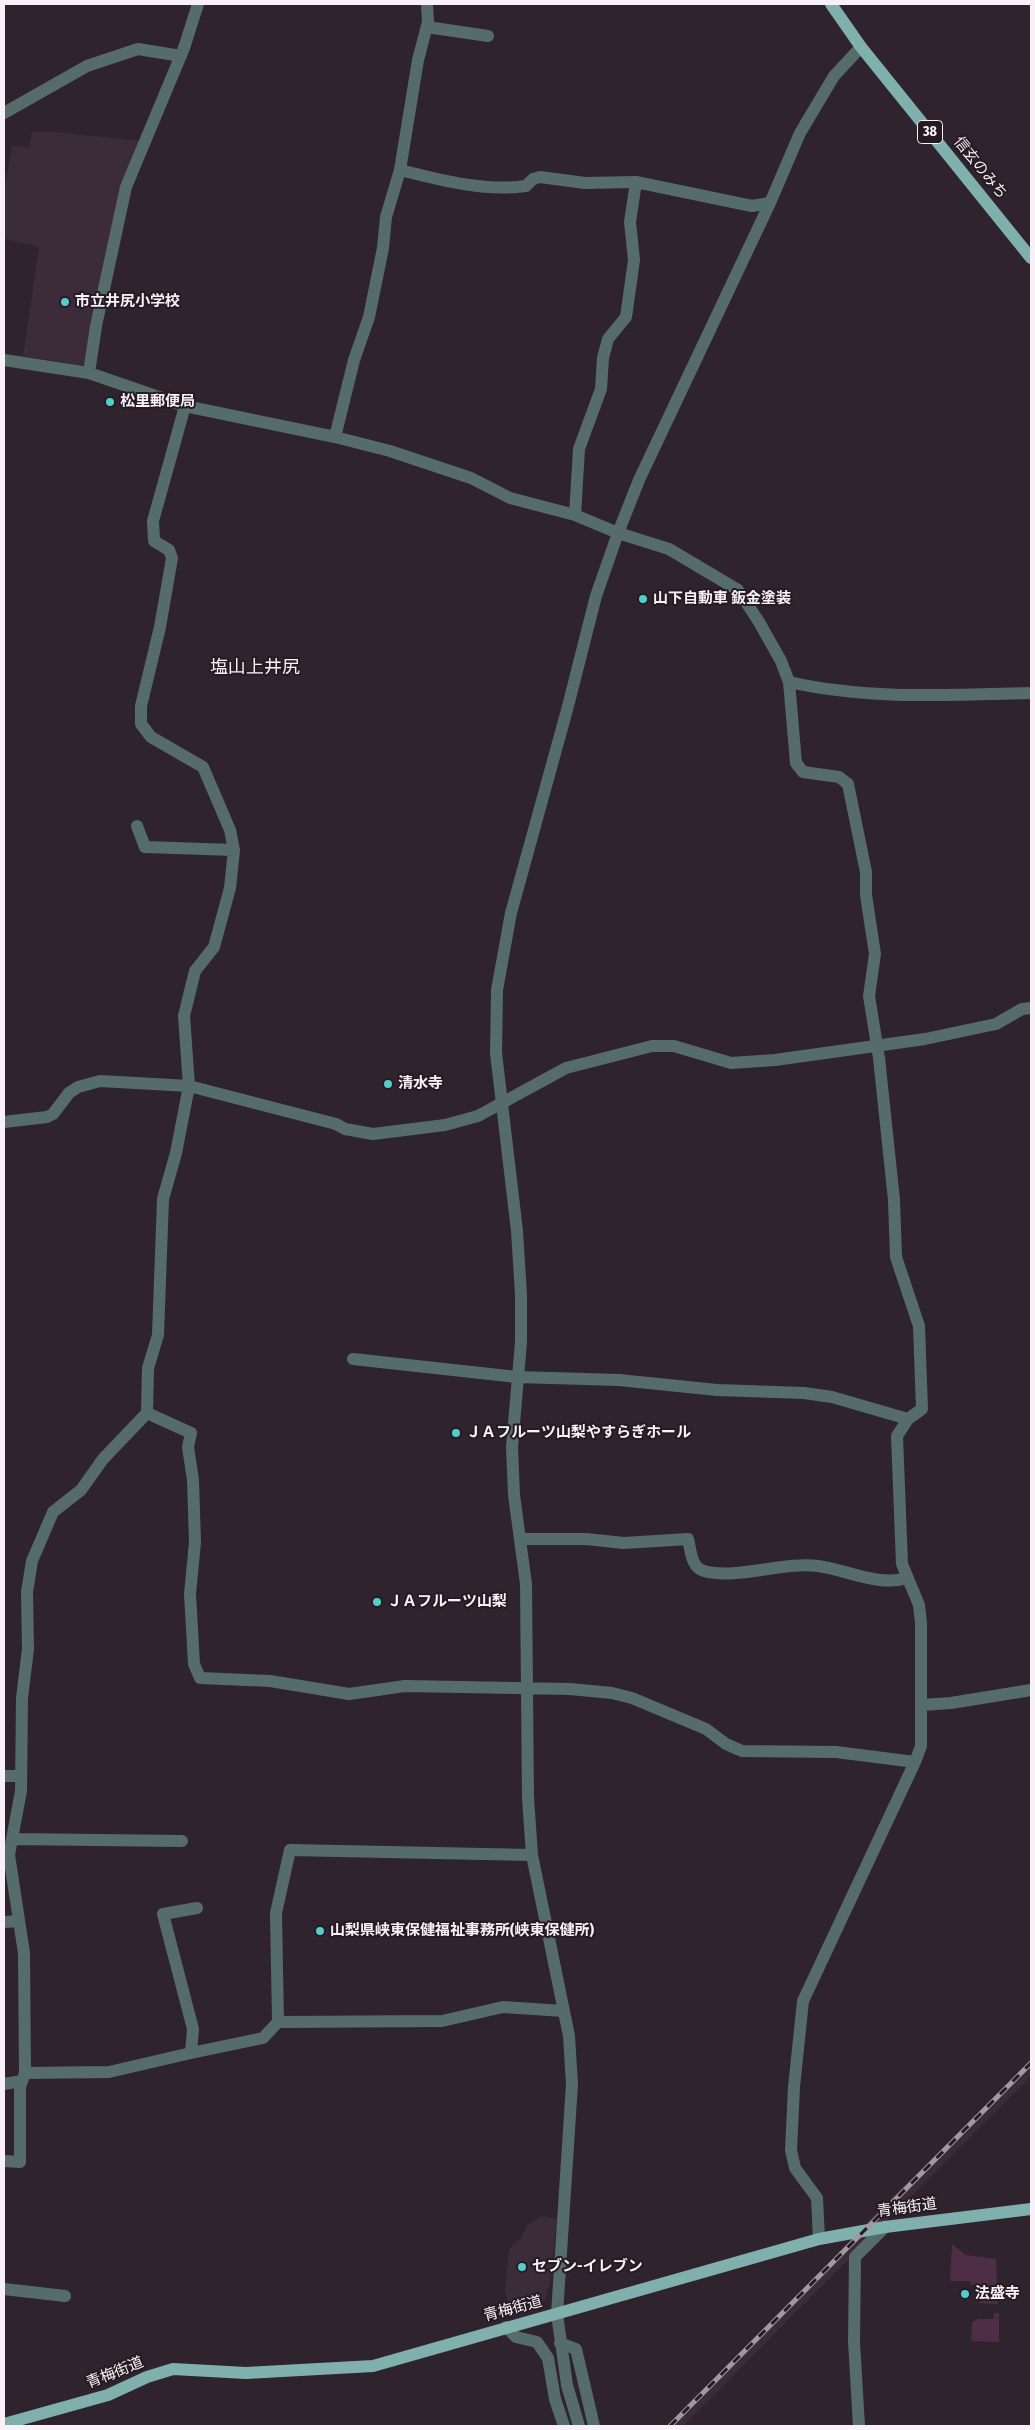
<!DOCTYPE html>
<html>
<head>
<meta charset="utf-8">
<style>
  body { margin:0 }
  #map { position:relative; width:1035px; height:2430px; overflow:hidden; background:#2f242d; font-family:"Fira Sans Condensed",sans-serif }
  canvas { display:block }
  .frame { position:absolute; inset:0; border:5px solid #f9f1f7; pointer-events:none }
</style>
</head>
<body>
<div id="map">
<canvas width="1035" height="2430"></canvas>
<div class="frame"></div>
</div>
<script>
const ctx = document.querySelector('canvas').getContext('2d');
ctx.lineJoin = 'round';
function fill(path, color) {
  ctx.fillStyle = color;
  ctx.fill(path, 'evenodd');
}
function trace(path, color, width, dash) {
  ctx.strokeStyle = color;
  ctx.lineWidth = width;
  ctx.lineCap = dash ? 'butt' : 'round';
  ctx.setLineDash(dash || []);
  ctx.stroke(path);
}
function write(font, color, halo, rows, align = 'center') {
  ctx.font = font + ' "Fira Sans Condensed","Noto Sans JP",sans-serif';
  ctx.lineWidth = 4;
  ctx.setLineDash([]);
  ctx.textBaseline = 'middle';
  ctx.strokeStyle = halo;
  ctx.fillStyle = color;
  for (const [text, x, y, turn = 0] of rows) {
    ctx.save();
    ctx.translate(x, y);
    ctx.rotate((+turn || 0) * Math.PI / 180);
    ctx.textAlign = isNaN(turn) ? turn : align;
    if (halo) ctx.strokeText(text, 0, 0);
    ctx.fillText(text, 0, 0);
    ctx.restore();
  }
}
fill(new Path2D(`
  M 32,132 L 56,132 L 140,141 L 86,366 L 23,356 L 39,247 L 4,239 L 4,192 L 12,146 L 29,148 Z
  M 1031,2061 L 1031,2076 L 683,2426 L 671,2426 L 771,2325 L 865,2224 Z
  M 541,2216 L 557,2218 L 550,2283 L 545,2299 L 533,2311 L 511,2317 L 505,2290 L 509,2249 L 521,2238 L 527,2225 Z`), '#3c2b38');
fill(new Path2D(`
  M 952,2244 L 966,2255 L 996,2259 L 998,2304 L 979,2303 L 979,2285 L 971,2285 L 970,2281 L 950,2281 Z
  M 994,2313 L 999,2313 L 999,2342 L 971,2341 L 972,2322 L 978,2319 L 994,2319 Z`), '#4d2e46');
trace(new Path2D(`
  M 427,27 L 488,36
  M 4,113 L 87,66 L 138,49 L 181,56
  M 400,170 C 440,180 485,192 526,186 L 533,179 L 540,177 L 585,183 L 636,182 L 752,206 L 770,203
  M 4,360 L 89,373 L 185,406 L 335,437 L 390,451 L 471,478 L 510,498 L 575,515 L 618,533 L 669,549 L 738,590 L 759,622 L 781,661 L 789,682 L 796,763 L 803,772 L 839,777 L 848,784 L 866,872 L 866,895 L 875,954 L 869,996 L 879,1058 L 894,1200 L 896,1257 L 919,1326 L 922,1409 L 908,1419 L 897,1436 L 902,1564 L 919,1605 L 921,1623 L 921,1746 L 915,1762 L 803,2001 L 794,2087 L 791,2150 L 795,2168 L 817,2198 L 819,2239
  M 89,373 L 96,326 L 126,187 L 184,48 L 198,4
  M 335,437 L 354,360 L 369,317 L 383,248 L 386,217 L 400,170 L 418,60 L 428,22 L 427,4
  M 575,515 L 579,449 L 601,389 L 603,358 L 608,339 L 626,317 L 634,260 L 630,222 L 636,182
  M 789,682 C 869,700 950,695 1031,693
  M 137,826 L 145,847 L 234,850
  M 4,1122 L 47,1117 L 53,1114 L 69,1093 L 78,1087 L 100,1081 L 189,1086 L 336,1124 L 345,1129 L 373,1134 L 445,1125 L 478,1116 L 566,1068 L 652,1046 L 674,1046 L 731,1063 L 775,1060 L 925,1039 L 996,1024 L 1022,1009 L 1031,1008
  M 353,1359 L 517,1377 L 619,1380 L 717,1390 L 804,1393 L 832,1397 L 908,1419
  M 147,1413 L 191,1433 L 188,1447 L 193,1480 L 195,1542 L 190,1594 L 194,1664 L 200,1678 L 270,1681 L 349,1694 L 405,1686 L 570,1689 L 612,1693 L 632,1698 L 706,1729 L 726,1744 L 742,1751 L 836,1752 L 915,1762
  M 521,1539 L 586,1539 L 624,1543 L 688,1539 C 691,1550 691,1568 704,1571 C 737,1580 785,1561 818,1566 C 848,1570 878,1587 908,1578
  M 922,1705 L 951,1703 L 1031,1690
  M 4,1776 L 20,1776
  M 12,1839 L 182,1841
  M 197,1908 L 163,1914 L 193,2029 L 191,2053 L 263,2038 L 278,2022 L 276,1913 L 290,1850 L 532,1855
  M 4,1922 L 19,1921
  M 278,2022 L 442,2021 L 503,2007 L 564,2011
  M 25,2073 L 109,2072 L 191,2053
  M 4,2084 L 22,2081
  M 4,2161 L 20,2162 L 20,2087 L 25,2073 L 24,1953 L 9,1855 L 21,1791 L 22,1698 L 28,1649 L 27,1592 L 32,1561 L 53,1512 L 81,1490 L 103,1459 L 147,1413 L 148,1368 L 158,1335 L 163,1199 L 176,1153 L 189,1086 L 184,1016 L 195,971 L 214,947 L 230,888 L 234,850 L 230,830 L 203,767 L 151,737 L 141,724 L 141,706 L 160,627 L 172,558 L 169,550 L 154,541 L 153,521 L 185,406
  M 4,2289 L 65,2296
  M 506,2327 L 516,2337 L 537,2342 L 548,2358 L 555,2399 L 564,2426
  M 560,2343 L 576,2349 L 594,2426
  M 579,2426 L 567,2385 L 557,2314 L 572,2084 L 569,2036 L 532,1855 L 528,1798 L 526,1584 L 514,1495 L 512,1447 L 521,1342 L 521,1295 L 517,1231 L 496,1053 L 497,990 L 511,913 L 567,710 L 596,596 L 618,533 L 639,480 L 770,203 L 800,133 L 834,76 L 861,47
  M 859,2426 L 854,2342 L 855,2257 L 885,2227`), '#556c6b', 12);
trace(new Path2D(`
  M 831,4 L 861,47 L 1031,258
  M 4,2424 L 108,2395 L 147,2377 L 173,2369 L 246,2373 L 373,2366 L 819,2239 L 885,2227 L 1031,2209`), '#80b0ae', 12);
const rail = new Path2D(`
  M 670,2426 L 1031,2063`);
trace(rail, '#a299a0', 5);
trace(rail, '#251b23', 3, [9]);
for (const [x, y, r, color] of [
  [65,302,5,"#53cdca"],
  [110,402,5,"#53cdca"],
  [643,599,5,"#53cdca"],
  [388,1084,5,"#53cdca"],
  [456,1433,5,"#53cdca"],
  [377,1602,5,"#53cdca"],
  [320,1931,5,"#53cdca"],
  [522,2267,5,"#53cdca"],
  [965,2294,5,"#53cdca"]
]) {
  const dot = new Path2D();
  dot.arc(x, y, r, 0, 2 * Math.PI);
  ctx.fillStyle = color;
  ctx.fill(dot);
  trace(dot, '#251b23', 2);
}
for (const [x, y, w] of [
  [930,132,25]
]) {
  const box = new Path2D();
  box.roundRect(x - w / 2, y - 11.5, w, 23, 4);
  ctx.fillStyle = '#251b23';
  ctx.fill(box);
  trace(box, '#f9f1f7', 1);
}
write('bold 14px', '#f9f1f7', null, [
  ["38",930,132]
]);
write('15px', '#f9f1f7', '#251b23', [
  ["信玄のみち",980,168,51],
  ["青梅街道",907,2208,-8],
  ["青梅街道",513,2309,-15],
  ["青梅街道",115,2373,-22]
]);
write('bold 15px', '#f9f1f7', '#251b23', [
  ["市立井尻小学校",75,302],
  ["松里郵便局",120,402],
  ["山下自動車 鈑金塗装",653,599],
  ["清水寺",398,1084],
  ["ＪＡフルーツ山梨やすらぎホール",466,1433],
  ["ＪＡフルーツ山梨",387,1602],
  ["山梨県峡東保健福祉事務所(峡東保健所)",330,1931],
  ["セブン-イレブン",532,2267],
  ["法盛寺",975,2294]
], 'left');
write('18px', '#f9f1f7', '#251b23', [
  ["塩山上井尻",255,668]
]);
</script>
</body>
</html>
